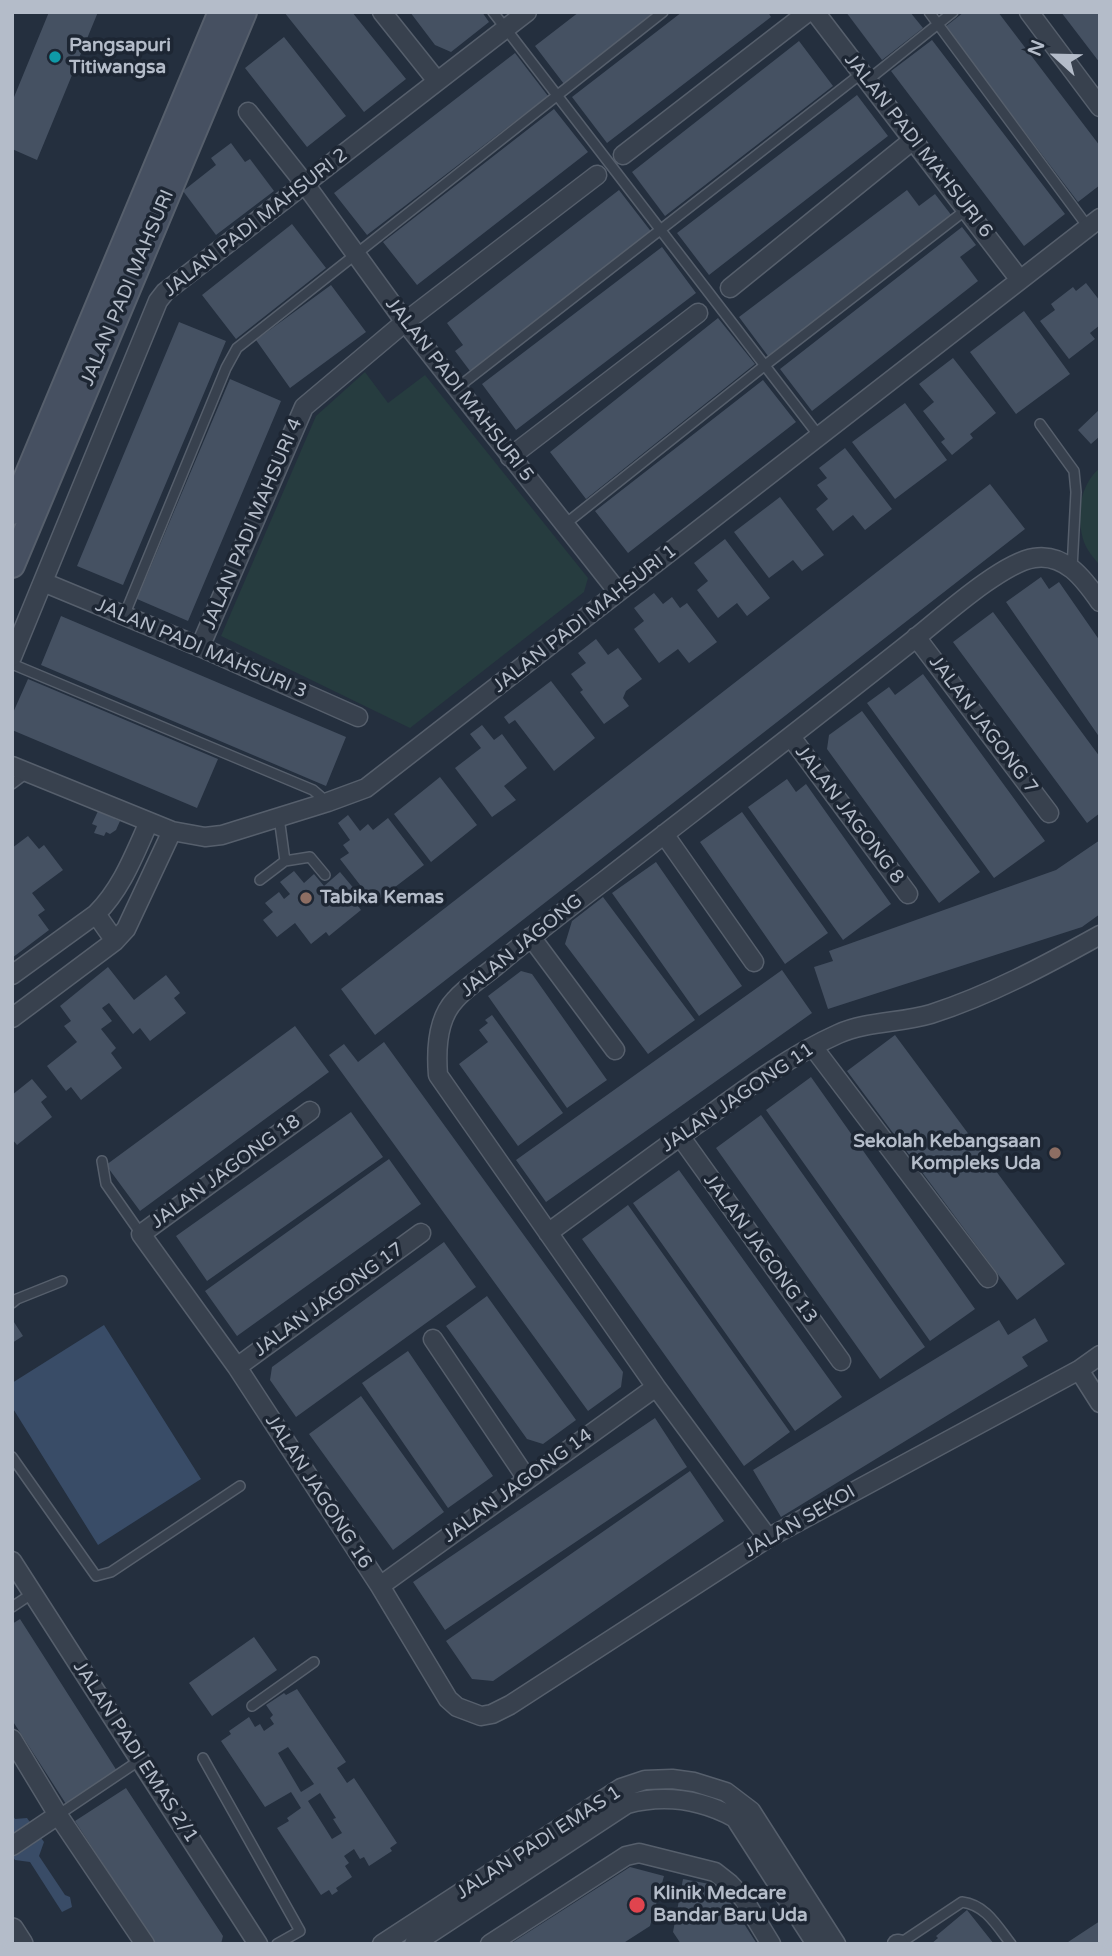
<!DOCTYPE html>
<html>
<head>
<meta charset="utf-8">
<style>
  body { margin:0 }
  #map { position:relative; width:1112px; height:1956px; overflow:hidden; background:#242f3e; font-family:"Varela Round",sans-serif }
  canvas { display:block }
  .frame { position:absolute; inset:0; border:14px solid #b4bcc9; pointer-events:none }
  .north { position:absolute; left:1021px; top:21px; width:70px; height:70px; -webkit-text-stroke:5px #1d2633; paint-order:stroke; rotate:292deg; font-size:19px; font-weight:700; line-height:28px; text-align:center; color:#b4bcc9 }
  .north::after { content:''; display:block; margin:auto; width:24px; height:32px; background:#b4bcc9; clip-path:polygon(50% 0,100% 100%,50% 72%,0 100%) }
</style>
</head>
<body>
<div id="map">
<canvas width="1112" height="1956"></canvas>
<div class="frame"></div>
<div class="north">N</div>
</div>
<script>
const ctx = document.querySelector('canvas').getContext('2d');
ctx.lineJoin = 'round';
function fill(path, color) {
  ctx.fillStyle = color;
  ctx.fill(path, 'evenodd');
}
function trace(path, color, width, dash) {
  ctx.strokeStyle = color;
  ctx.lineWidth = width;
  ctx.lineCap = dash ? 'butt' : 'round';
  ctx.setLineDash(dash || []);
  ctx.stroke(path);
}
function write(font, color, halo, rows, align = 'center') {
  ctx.font = font + ' "Varela Round",sans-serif';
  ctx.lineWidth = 7;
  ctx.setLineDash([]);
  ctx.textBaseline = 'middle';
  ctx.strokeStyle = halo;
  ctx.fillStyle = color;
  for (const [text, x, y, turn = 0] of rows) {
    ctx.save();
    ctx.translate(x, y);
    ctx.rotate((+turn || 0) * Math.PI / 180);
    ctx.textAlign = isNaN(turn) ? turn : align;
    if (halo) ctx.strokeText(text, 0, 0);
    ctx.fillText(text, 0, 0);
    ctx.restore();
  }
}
fill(new Path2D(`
  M 365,372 L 388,403 L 425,375 L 588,578 L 584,592 L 410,728 L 221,636 L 316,416 Z
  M 1100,468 L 1100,566 C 1095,559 1087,551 1084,542 C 1076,517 1079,485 1100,468 Z`), '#263c3f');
fill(new Path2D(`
  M 104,1325 L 201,1479 L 98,1545 L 12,1407 L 12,1383 Z
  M 12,1814 L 15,1819 L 27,1818 L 44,1842 L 39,1856 L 65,1895 L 70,1897 L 72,1907 L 62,1912 L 30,1862 L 15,1860 L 12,1855 Z`), '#394c67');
fill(new Path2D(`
  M 49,12 L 98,12 L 37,160 L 12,149 L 12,102 Z
  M 284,12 L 352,12 L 406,79 L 364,112 Z
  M 410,12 L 482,12 L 489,22 L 451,52 L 435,45 Z
  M 579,12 L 658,12 L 564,84 L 535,46 Z
  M 682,12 L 768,12 L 771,17 L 607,143 L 572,97 Z
  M 846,12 L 910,12 L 923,28 L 882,60 Z
  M 964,12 L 998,12 L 1100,146 L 1100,185 L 1078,202 L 945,27 Z
  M 1061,12 L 1100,12 L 1100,63 Z
  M 284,37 L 346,116 L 307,147 L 245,68 Z
  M 932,40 L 1065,214 L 1024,246 L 891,71 Z
  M 799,41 L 833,86 L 665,216 L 632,172 Z
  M 515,53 L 548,96 L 367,235 L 334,193 Z
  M 857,95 L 888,136 L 709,275 L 677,233 Z
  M 554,109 L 588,152 L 417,285 L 383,242 Z
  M 231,143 L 245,162 L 250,159 L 274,191 L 216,235 L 183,191 L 216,165 L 211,158 Z
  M 619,190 L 653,234 L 473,375 L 455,351 L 463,345 L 447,323 Z
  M 907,190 L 919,206 L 935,194 L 952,216 L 768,356 L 739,317 Z
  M 292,224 L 326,268 L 236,339 L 202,295 Z
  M 962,227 L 976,245 L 960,257 L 978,281 L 812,411 L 780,369 Z
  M 662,247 L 696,293 L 516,430 L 482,384 Z
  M 1086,283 L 1100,301 L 1100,325 L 1090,333 L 1095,339 L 1069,359 L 1040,321 L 1055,310 L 1051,304 L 1073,287 L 1076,291 Z
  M 331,285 L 366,332 L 290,388 L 256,340 Z
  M 1024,311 L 1070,374 L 1016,414 L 970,352 Z
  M 718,318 L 755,364 L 586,499 L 550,452 Z
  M 179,322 L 226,341 L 123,585 L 77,566 Z
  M 953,358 L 996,413 L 970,434 L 973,438 L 952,455 L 941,442 L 945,439 L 923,411 L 934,402 L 919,384 Z
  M 230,379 L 281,401 L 188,621 L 137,599 Z
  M 763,380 L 796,422 L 628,553 L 595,511 Z
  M 905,403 L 947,460 L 895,499 L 852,442 Z
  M 1100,409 L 1100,436 L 1091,444 L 1078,430 Z
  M 845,448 L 892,509 L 865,530 L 853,515 L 833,531 L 816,509 L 828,499 L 817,485 L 827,478 L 819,468 Z
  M 990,484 L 1025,529 L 375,1035 L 341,989 Z
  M 780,497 L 824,555 L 802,571 L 793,560 L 769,578 L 734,532 Z
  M 725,539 L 770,598 L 747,616 L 737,603 L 718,618 L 697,590 L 708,581 L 694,563 Z
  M 1041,577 L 1049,589 L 1059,582 L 1100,641 L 1100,738 L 1006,602 Z
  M 654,593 L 663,604 L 672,597 L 680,608 L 687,603 L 717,642 L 689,663 L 678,649 L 659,663 L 634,629 L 644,621 L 634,608 Z
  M 993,612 L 1100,757 L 1100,813 L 1087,823 L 953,642 Z
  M 61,616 L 346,737 L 326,786 L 41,665 Z
  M 596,639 L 608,655 L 618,648 L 642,679 L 626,691 L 623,698 L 629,706 L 604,724 L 580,692 L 583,690 L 571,674 L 586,663 L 578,653 Z
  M 923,674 L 1045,841 L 994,878 L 867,703 L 889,687 L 895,695 Z
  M 28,679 L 218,759 L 197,808 L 12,730 L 12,715 Z
  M 551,681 L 595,738 L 554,771 L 515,720 L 509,724 L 504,717 Z
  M 862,711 L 980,872 L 939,903 L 827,749 L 829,735 Z
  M 482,725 L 494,740 L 502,734 L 527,768 L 504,786 L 516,800 L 492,817 L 455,768 L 481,748 L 470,734 Z
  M 440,777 L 477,825 L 431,862 L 394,814 Z
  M 787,779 L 796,792 L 806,784 L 891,904 L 843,940 L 748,807 Z
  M 103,809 L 116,815 L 115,819 L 120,821 L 116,830 L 110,834 L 106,832 L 104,836 L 94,833 L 97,826 L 92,824 L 98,811 L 102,813 Z
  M 742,812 L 828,933 L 785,964 L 700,842 Z
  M 348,815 L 360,831 L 368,824 L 373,830 L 388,818 L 424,865 L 374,903 L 340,859 L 349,853 L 343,845 L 350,840 L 338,823 Z
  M 28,836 L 39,849 L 44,845 L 63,870 L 32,893 L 45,910 L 38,915 L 49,930 L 12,958 L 12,848 Z
  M 1100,840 L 1100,914 L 1082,927 L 828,1009 L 814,967 L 833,961 L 829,951 L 1056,870 Z
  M 656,862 L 742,986 L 699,1016 L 612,893 Z
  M 294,871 L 304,883 L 314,874 L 324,886 L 340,872 L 361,897 L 355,902 L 361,910 L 329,936 L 326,932 L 311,944 L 295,923 L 277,937 L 263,920 L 273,912 L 265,903 L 279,892 L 284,899 L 290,894 L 280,882 Z
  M 603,897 L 695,1020 L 648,1054 L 565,944 L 572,921 Z
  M 108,967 L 134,1000 L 166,975 L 180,993 L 174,998 L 186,1013 L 150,1041 L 140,1028 L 133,1034 L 109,1003 L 102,1008 L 112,1021 L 101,1029 L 116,1048 L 111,1053 L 122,1068 L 81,1100 L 71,1087 L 66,1091 L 47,1066 L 77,1042 L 64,1026 L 71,1021 L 60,1006 Z
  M 782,970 L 812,1013 L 546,1202 L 516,1160 Z
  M 521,971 L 532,974 L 607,1080 L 567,1108 L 488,996 Z
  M 492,1015 L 563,1113 L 518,1146 L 459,1064 L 488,1042 L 479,1030 L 488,1023 L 485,1020 Z
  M 295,1026 L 329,1072 L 140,1211 L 106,1165 Z
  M 895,1035 L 1065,1264 L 1017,1300 L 847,1071 Z
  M 384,1042 L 623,1372 L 621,1387 L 588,1411 L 329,1055 L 344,1044 L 358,1062 Z
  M 811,1077 L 975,1309 L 930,1341 L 766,1110 Z
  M 32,1079 L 47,1097 L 41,1102 L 52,1117 L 17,1145 L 12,1139 L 12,1095 Z
  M 351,1112 L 383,1157 L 207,1281 L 176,1236 Z
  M 761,1115 L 925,1347 L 880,1379 L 716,1148 Z
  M 389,1159 L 421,1204 L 237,1336 L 205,1291 Z
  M 679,1170 L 842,1397 L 795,1431 L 633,1203 Z
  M 628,1205 L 790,1432 L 744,1466 L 582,1239 Z
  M 444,1242 L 476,1287 L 296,1417 L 270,1380 L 272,1367 Z
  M 487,1296 L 576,1420 L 543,1444 L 527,1439 L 446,1326 Z
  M 1035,1318 L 1048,1341 L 1022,1357 L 1028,1366 L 781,1517 L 753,1470 L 999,1320 L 1008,1335 Z
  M 12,1319 L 23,1336 L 12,1343 Z
  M 408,1351 L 493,1476 L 448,1508 L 362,1383 Z
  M 361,1396 L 444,1512 L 393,1550 L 309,1434 Z
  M 655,1418 L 687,1467 L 445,1630 L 413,1582 Z
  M 690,1471 L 724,1521 L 493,1681 L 472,1679 L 446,1641 Z
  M 20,1619 L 117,1771 L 66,1804 L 12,1720 L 12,1624 Z
  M 254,1637 L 277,1670 L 212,1716 L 189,1683 Z
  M 297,1689 L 346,1762 L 337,1768 L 347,1783 L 354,1778 L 397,1843 L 390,1848 L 392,1851 L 369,1866 L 364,1857 L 360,1859 L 354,1849 L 344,1856 L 349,1863 L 345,1866 L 352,1877 L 336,1888 L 338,1891 L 332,1895 L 329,1890 L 321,1895 L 277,1828 L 289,1821 L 287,1818 L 301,1808 L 291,1792 L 265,1807 L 221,1741 L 231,1734 L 229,1731 L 249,1717 L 255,1727 L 260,1724 L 264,1731 L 274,1724 L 270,1718 L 273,1715 L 266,1705 L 284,1693 L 286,1695 ZM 288,1747 L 314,1784 L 301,1792 L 278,1753 ZM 320,1793 L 336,1818 L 333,1819 L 342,1833 L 332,1839 L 308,1801 Z
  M 126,1788 L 223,1936 L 221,1944 L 155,1944 L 75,1821 Z
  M 630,1867 L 664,1876 L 650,1926 L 622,1944 L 510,1944 Z
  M 683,1879 L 720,1886 L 757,1944 L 681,1944 L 673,1932 Z
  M 967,1910 L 994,1944 L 931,1944 L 938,1938 L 936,1936 Z
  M 1100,1921 L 1100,1944 L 1065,1944 Z`), '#455162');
const service = new Path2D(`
  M 493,12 L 819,436
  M 929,12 L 1088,227
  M 868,80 L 953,12
  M 457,388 L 862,73
  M 1040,424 L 1074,471 L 1076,492 L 1072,569
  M 564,525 L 764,366 L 967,209
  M 124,616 L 226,368 L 237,348 L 663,12
  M 12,664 L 313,790 L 327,802
  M 12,784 L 28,772
  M 279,817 L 285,861
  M 260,880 L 285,861 L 310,857 L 325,875
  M 102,1161 L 106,1184 L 141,1234
  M 12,1303 L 17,1299 L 62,1281
  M 12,1457 L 96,1576 L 111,1572 L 240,1486
  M 12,1607 L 33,1593
  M 252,1706 L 314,1662
  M 203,1758 L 300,1931 L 277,1944
  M 58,1815 L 140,1760
  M 899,1944 L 962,1902 C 986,1905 997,1926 1011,1944`);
const minor = new Path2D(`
  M 382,12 L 437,81
  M 815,12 L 1020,280
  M 1029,12 L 1100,107
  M 248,112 L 305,184 L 405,322 L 618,592
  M 623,155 L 808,12
  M 730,288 L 913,140
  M 510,457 L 698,313
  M 43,582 L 200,647 L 358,717
  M 916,637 L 1049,813
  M 200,647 L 304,407 L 405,322 L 597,175
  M 12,657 L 158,301 L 165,292 L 527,12
  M 791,737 L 908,894
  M 12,766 L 172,831 L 205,837 L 222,835 L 328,802 L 366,788 L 1100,218
  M 664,834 L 754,962
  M 96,914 L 115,941
  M 531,937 L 615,1050
  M 12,975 L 96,914 C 122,888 134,855 149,822
  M 12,1018 L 115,941 L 126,929 L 172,831
  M 813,1047 L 988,1278
  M 310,1111 L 141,1234 L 237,1367 L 380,1586 L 448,1699 L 457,1707 L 481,1716 L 492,1714 L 510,1705 L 768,1538 L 1079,1370 L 1100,1355
  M 680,1136 L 841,1361
  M 548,1233 C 601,1194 654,1155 707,1117 C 748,1087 791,1055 838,1034 C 867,1021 901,1023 931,1014 C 990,995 1046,965 1100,935
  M 433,1339 L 527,1479
  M 237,1367 L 421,1233
  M 1079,1370 L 1100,1403
  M 768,1538 L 656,1387 L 438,1075 C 436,1050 437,1019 455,1000 C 466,987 483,977 496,966 C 531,937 567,909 604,881 C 707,801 810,722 912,641 C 940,619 1001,563 1034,558 C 1065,553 1084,579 1100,602
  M 12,1561 L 258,1944
  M 380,1586 L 656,1387
  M 12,1739 L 58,1815 L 145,1944
  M 12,1846 L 58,1815
  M 382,1944 L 621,1788 L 645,1780 L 672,1779 L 694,1782 L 726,1792 L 751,1811 L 836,1944
  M 414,1944 L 627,1804 C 665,1794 700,1799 735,1818 L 816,1944
  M 490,1944 L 626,1856 L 639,1853 L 715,1872 L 729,1883 L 743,1898 L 771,1944
  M 897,1944 L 899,1944`);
const tertiary = new Path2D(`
  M 12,1930 L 21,1944`);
const secondary = new Path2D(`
  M 12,512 L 221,12
  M 12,565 L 244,12`);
trace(service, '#565f6c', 12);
trace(minor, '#565f6c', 21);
trace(tertiary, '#565f6c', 26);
trace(secondary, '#565f6c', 28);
trace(service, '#38414e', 9);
trace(minor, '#38414e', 18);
trace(tertiary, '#38414e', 23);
trace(secondary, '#465061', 24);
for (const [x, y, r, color] of [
  [55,57,7,"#0f9aa8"],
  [306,898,7,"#8d6e63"],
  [1055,1153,7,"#8d6e63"],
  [637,1905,9,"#e0444e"]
]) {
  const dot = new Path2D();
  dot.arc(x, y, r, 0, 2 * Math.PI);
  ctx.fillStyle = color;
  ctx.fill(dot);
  trace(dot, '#1d2633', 2.5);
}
write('bold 19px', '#b4bcc9', '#1d2633', [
  ["Pangsapuri",69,46],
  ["Titiwangsa",69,68],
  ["Tabika Kemas",320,898],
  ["Sekolah Kebangsaan",1041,1142,"right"],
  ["Kompleks Uda",1041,1164,"right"],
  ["Klinik Medcare",653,1894],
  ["Bandar Baru Uda",653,1916]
], 'left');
write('19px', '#b4bcc9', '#1d2633', [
  ["JALAN PADI MAHSURI 6",918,146,52],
  ["JALAN PADI MAHSURI 2",256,223,-38],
  ["JALAN PADI MAHSURI",128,288,-67],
  ["JALAN PADI MAHSURI 5",459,390,52],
  ["JALAN PADI MAHSURI 4",253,524,-67],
  ["JALAN PADI MAHSURI 1",585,619,-38],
  ["JALAN PADI MAHSURI 3",201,649,23],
  ["JALAN JAGONG 7",983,725,53],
  ["JALAN JAGONG 8",849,815,53],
  ["JALAN JAGONG",522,946,-39],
  ["JALAN JAGONG 11",738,1098,-34],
  ["JALAN JAGONG 18",226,1172,-36],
  ["JALAN JAGONG 13",760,1249,54],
  ["JALAN JAGONG 17",329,1300,-36],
  ["JALAN JAGONG 14",518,1486,-36],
  ["JALAN JAGONG 16",318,1492,57],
  ["JALAN SEKOI",800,1522,-30],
  ["JALAN PADI EMAS 2/1",135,1752,57],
  ["JALAN PADI EMAS 1",539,1843,-33]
]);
</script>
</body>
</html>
